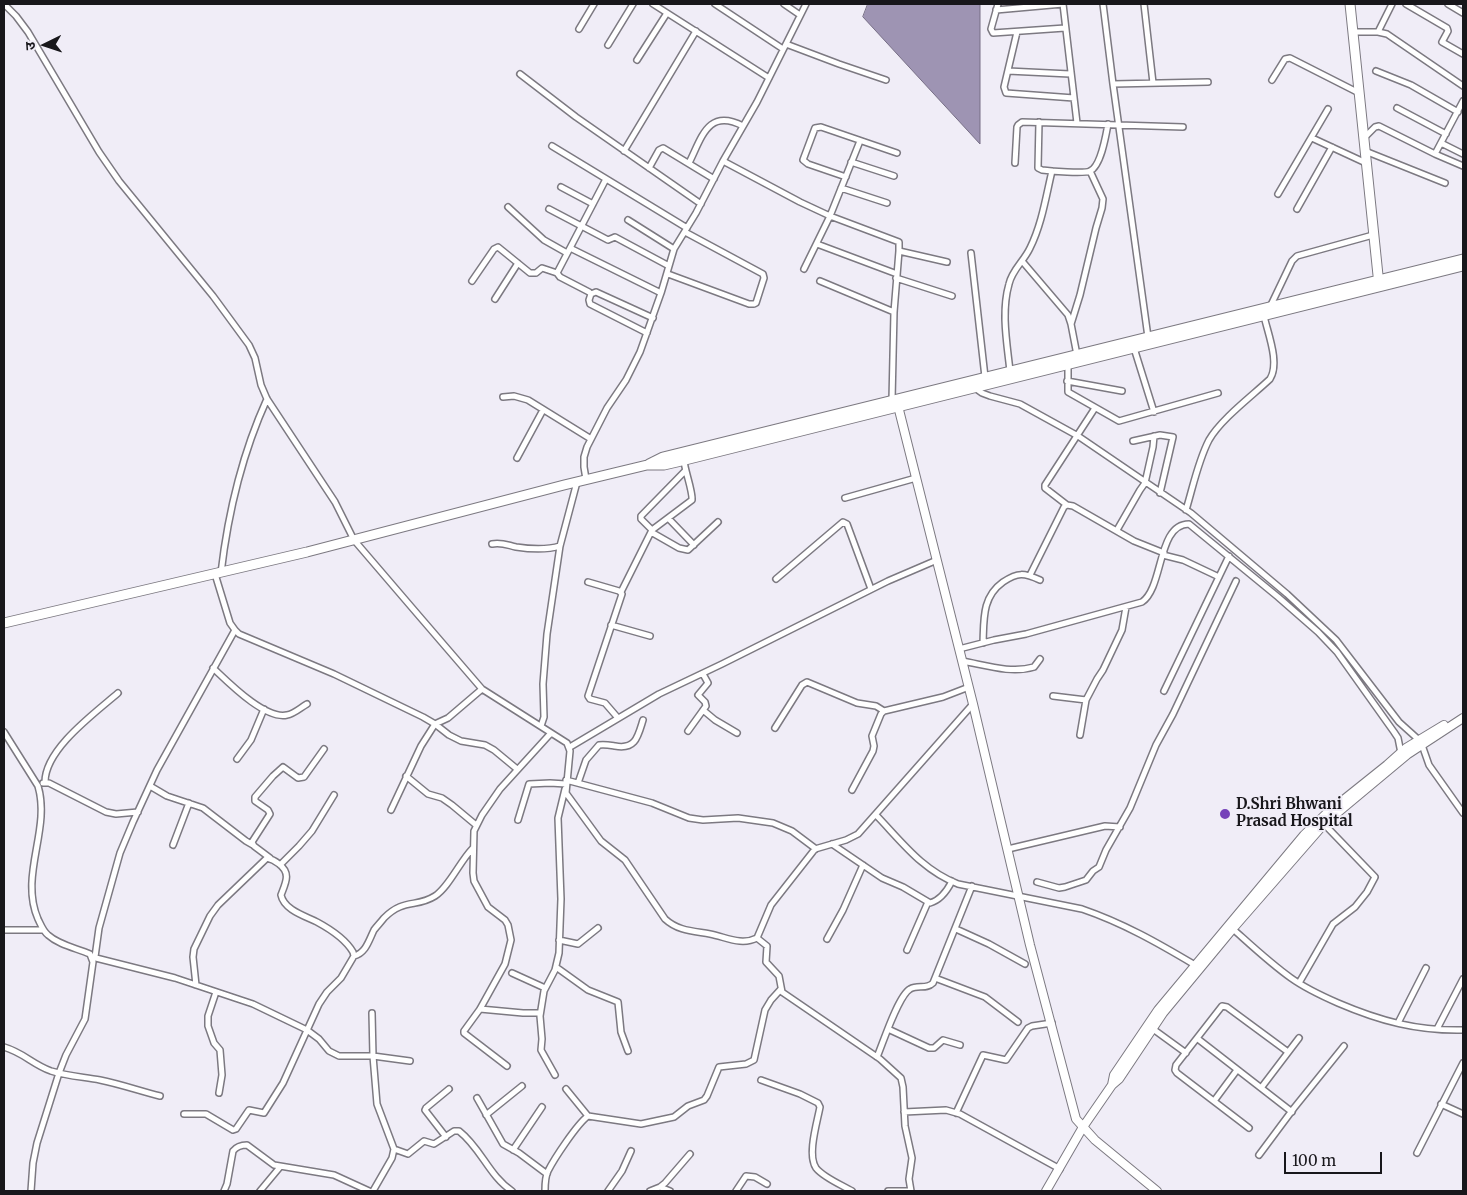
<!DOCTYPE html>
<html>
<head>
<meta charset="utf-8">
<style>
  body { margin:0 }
  #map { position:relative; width:1467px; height:1195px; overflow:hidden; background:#f0edf7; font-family:Merriweather,"Noto Sans Devanagari",serif }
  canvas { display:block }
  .frame { position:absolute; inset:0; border:5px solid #18171b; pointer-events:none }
  .north { position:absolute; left:20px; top:20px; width:50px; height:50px; -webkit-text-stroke:4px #f0edf7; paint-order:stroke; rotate:266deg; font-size:14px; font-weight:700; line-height:20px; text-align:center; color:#18171b }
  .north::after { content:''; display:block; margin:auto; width:18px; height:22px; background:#18171b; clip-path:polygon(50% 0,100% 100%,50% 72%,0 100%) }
  .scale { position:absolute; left:1284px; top:1152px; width:98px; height:22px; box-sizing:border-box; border:2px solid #18171b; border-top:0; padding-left:6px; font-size:15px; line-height:18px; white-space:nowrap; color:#18171b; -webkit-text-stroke:4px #f0edf7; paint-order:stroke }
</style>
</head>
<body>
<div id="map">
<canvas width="1467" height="1195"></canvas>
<div class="frame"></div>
<div class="north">उ</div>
<div class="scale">100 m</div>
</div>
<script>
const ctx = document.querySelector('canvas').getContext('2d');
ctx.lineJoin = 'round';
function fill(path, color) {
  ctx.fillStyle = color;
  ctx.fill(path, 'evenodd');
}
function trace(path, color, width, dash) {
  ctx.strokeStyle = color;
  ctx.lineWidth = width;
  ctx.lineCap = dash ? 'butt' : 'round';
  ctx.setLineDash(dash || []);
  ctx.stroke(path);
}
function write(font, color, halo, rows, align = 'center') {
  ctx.font = font + ' Merriweather,serif';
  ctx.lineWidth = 4;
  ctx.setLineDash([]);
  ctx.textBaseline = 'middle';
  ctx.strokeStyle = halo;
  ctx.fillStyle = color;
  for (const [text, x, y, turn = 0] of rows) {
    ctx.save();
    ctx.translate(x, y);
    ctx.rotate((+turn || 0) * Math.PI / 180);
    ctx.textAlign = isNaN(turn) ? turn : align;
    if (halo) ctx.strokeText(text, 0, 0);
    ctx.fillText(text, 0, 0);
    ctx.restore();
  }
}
const water = new Path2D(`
  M 868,4 L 980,4 L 980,144 L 863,17 Z`);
fill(water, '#9e94b3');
trace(water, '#766e85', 1);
const street = new Path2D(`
  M 4,4 L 16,16 L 28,32 L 99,152 L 119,181 L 213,296 L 249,345 L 255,358 L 261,385 L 267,399 L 335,502 L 354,540 L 420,617 L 482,689 L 567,743 L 570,751 L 566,793 L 601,841 L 625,860 L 665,919 C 678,931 693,931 710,934 C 726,937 741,946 757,938 L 771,905 L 815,849 L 846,840 L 858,834 L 973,704
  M 653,4 L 769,78
  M 715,4 L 783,49
  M 784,4 L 800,15
  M 998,4 L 991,29 L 993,33 L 1065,28
  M 1063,4 L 1077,123
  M 1103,4 L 1113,84 L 1148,337
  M 1144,4 L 1153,83
  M 1406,4 L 1447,28 L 1448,31 L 1442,42 L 1463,54
  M 1448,4 L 1463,13
  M 996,10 L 1063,4
  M 579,29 L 594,4
  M 1017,32 L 1004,87 L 1006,93 L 1074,98
  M 1352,32 L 1378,32 L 1387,34 L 1463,86
  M 1378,32 L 1392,4
  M 786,44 L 839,64 L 886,80
  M 608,45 L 633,4
  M 637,60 L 667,13
  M 1008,71 L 1070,74
  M 1376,71 L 1411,85 L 1458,112
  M 520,74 L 576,117 L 701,204
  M 1272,80 L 1285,59 L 1290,58 L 1359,93
  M 1113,84 L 1208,82
  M 1397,108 L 1446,134
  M 1039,122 L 1038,168 L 1042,170 C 1051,171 1084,174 1090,171 C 1101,166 1106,135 1108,124
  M 1312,138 L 1366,163
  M 1364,138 L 1375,127 L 1379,126 L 1435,154 L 1463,166
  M 1441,143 L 1463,154
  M 552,146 L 687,228
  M 624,151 L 696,31
  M 1365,151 L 1445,183
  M 1435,154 L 1463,101
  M 723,161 L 800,202 L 830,216 L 899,242 L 899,251 L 894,312 L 892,400
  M 851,162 L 894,176
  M 689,163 C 702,137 708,108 743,126
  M 1015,163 L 1017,127 L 1018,125 L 1022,122 L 1183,127
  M 649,168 L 659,150 L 663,148 L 714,179
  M 846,177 L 808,164 L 803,160 L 815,128 L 821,127 L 897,153
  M 606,179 L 557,273 L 560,277 L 589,292 L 591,294 L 589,300 L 590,304 L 647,333
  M 561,187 L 593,204
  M 841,188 L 887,203
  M 1278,194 L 1328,109
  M 508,207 L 544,240 L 567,253
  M 549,209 L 608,240 L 615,237 L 669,266
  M 1297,209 L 1332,147
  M 628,220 L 674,249
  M 817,244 L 897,274
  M 570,248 L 661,293
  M 899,251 L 947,262
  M 971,253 L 985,377
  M 1022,261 L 1068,315 L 1071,324 L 1077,355
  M 804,269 L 830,216 L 860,141
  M 668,274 L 749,304 L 754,304 L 756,303 L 764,278 L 763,274 L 685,232
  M 896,278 L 952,296
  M 472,281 L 494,249 L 498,247 L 530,273 L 536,273 L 542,268 L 557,273
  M 820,281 L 894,312
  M 591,294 L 596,292 L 653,318
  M 495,299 L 518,263
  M 1270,307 L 1292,261 L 1297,256 L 1373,235
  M 1071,324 L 1080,295 L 1096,228 L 1102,208 L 1103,199 L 1090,171
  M 1134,348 L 1154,412
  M 1068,365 L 1068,392 L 1119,421 L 1218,393
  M 1010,371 C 1007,343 1001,312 1009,284 C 1012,270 1024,261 1030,248 C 1042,224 1046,196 1052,171
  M 1067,381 L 1122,391
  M 975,388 L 982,393 L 990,396 L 1020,404 L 1078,436 L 1191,513 L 1287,594 L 1336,640 L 1399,722 L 1419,740
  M 503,397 L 514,396 L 528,400 L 591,439
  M 1133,441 L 1160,435 L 1173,437 L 1160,493
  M 517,458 L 543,410
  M 586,479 L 584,467 L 584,457 L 587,447 L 607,408 L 626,380 L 640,352 L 661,293 L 674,249 L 696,213 L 723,161 L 757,102 L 806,4
  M 845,498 L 916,478
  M 1067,505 L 1045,488 L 1045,485 L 1095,408
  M 1186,510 C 1193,487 1198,461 1209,440 C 1221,419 1252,396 1270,379 C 1280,363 1268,334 1264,316
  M 668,518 L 694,545
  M 652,530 L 641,519 L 641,516 L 685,471
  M 1117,530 L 1140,490 L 1145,483 L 1153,447 L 1154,436
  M 651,532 L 679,548 L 688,550 L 718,522
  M 492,544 C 501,542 507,545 516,547 C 529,549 547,550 560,546
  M 1163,555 L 1183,560 L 1219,577
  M 221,573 C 228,513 242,454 267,399
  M 215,574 L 230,623 L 235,630 L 239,634 L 334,674 L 423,717 L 435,724 L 448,718 L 482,689
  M 1030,575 L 1064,507 L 1067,505 L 1073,506 L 1134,541 L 1164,553
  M 776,579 L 843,522 L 847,524 L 871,589
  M 588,582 L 619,591 L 622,594 L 588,696 L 590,699 L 605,703 L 618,718
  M 621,592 L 652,530 L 692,500 C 693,492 685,471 684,461
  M 611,625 L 650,636
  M 983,643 C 984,619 982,597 1003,582 C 1018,572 1024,573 1040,580
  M 959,649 L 994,640 L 1026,634 L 1142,602 C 1164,587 1157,524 1189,524 L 1278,597 L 1318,632 L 1337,652 L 1394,732 L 1398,738 L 1401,753
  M 962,661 C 985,665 1011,674 1034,667 L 1040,659
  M 213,668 C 228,682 265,720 287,715 C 294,714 300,708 307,704
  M 1164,691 L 1229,556
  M 1053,696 L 1086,700
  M 703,710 L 715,720 L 737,733
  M 541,726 L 544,717 L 543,684 L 547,634 L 560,546 L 577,482
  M 775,728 L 802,685 L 807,682 L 857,703 L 876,706 L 884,711
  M 688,731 L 706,706 L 705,702 L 698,695 L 708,683 L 703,674
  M 4,732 L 38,786 C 51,830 19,875 38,919 C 41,925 43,931 48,935 C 59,945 76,948 90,954 L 93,962 L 85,1019 L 66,1055 L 59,1073 L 37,1143 L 33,1163 L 31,1191
  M 1080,735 L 1086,700 L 1097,679 L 1103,670 L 1122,630 L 1126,607
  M 1422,745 L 1429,765 L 1463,813
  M 570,747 L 659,694 L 722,664 L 888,581 L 937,560
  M 237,759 L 251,740 L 264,709
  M 406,776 L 428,794 L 442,798 L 452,805 L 476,825
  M 566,780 L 652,803 L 689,818 L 703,820 L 738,818 L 773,823 L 792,831 L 816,849
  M 45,782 C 45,749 95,713 118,693
  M 43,783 L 49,783 L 106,812 L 116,814 L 138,812
  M 578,783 L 586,760 L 599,745 C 604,744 609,745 615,746 C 636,750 638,736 643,720
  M 150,786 L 167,796 L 203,808 L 246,841 L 253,845
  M 852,790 L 873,751 L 874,746 L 872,736 L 881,714 L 884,711 L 943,697 L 969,687
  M 391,810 L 421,746 L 435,724 L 449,735 L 461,741 L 485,745 L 494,750 L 517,769
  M 876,815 C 902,842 922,870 958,884 L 1082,909 C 1123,923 1158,943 1195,965
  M 518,820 L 529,784 L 550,783 L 566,784
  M 832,844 L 882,878 L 903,887 L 930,903 C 941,900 947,891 952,881
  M 173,845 L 189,803
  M 1008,849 L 1105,826 L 1120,827
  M 270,858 L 254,846 L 252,842 L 270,814 L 268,810 L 255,801 L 255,797 L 273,776 L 283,767 L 298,778 L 304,777 L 324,749
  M 280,865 L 299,846 L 312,831 L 334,795
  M 1037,882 L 1059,888 L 1065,887 L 1086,880 L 1093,871 L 1099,867 L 1106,850 L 1130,808 L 1156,745 L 1173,714 L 1236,581
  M 956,929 L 989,944 L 1025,964
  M 1233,929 C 1252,946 1270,963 1291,978 C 1305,988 1322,996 1338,1003 C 1380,1021 1417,1031 1463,1030
  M 4,930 L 43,930
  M 757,938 L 767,946 L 766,962 L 779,976 L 782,992 L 880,1059 L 901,1078 L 903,1087 L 905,1126 L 912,1158 L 909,1179 L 911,1191
  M 827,939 L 843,910 L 863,865
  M 559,940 L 578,944 L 598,928
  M 907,950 L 928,902
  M 354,956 C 366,953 369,940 374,930 C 377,926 381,922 384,918 C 404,898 416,908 435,896 C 449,887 460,861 473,848
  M 92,957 L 175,978 L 253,1004 L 307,1030 L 319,1039 L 329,1051 L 339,1056 L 373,1056 L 410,1061
  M 95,957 L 99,928 L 120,853 L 133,822 L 157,770 L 235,630
  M 556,967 L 588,990 L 618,1002 L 621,1032 L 628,1051
  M 512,973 L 545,988
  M 935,978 L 985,997 L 1018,1022
  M 1299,983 L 1333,924 L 1355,907 L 1367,892 L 1375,877 L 1324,824
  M 216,992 L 208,1016 L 208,1026 L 214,1043 L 220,1050 L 222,1075 L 219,1093
  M 480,1009 L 523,1013 L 540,1013
  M 372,1013 L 373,1056 L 377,1104 L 394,1149 L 392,1158 L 373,1191
  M 1398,1023 L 1426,968
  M 888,1029 L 929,1048 L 934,1048 L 943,1040 L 960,1045
  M 1153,1029 L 1186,1053
  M 1437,1029 L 1463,979
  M 1198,1039 L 1292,1112
  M 4,1047 C 24,1053 32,1064 51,1071 C 67,1076 84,1077 100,1080 C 120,1084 140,1091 160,1096
  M 877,1057 C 883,1043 898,996 910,989 C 918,984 926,990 933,983 L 972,886
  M 507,1066 L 464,1033 L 464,1031 L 480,1009 L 505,964 L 511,940 L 508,925 L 505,920 L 488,907 L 474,881 L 473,873 L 474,831 L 482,815 L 500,789 L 551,733
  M 555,1075 L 541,1050 L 542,1039 L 540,1016 L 544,991 L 555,970 L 559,953 L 561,899 L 558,818 L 565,789
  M 761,1080 L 800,1094 L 818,1103 L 820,1107 C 817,1123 807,1155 816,1168 C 824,1178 842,1185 852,1191
  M 1261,1088 L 1299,1038
  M 566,1089 L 588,1116
  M 477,1098 L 503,1144 L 519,1153 L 547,1174
  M 1214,1101 L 1237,1070
  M 1441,1104 L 1463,1114
  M 904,1112 L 946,1110 L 960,1114 L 1060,1169
  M 956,1113 L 983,1055 L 1006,1060 L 1028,1028 L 1032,1026 L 1052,1023
  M 184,1114 L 206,1114 L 233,1130 L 236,1129 L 249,1110 L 264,1113 L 283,1083 L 319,1004 L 327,992 L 341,978 L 354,956 L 353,952 C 346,940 330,929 317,922 C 305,916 284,910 281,895 C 286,882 291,873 279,864 C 274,860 272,859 267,858 L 218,905 L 210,916 L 194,949 L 193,957 L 196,985
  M 486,1115 L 522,1086
  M 1249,1128 L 1177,1073 L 1175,1070 L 1176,1065 L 1222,1006 L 1227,1007 L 1288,1052
  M 446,1137 L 425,1110 L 426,1108 L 449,1089
  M 394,1149 L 408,1154 L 424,1141 L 434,1144 L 454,1131 L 459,1131 C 481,1148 489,1176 512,1191
  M 513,1150 L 542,1107
  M 1417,1153 L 1463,1063
  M 1259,1155 L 1294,1108 L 1344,1046
  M 660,1187 L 665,1183 L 690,1154
  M 224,1191 L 227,1184 L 233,1151 C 237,1146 241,1145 247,1145 L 274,1165 L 334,1175 L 369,1191
  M 260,1191 L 280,1167
  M 545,1191 C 545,1185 545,1177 548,1171 C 554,1159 577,1124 588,1116 L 641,1124 L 674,1117 L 688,1106 L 704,1100 L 707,1096 L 719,1067 L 746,1064 L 754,1060 L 765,1010 L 771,1000 L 781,989
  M 608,1191 L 622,1171 L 631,1151
  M 650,1191 L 660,1187 L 670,1191
  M 736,1191 L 746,1176 L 755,1177 L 767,1184
  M 888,1191 L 911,1191`);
const secondary = new Path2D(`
  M 897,402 L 973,704 L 1030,945 L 1076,1119 L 1095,1140 L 1157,1191
  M 1112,1085 L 1114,1075 L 1158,1010 L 1304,835 L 1327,813 L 1387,765 L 1406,748 L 1444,725
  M 1046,1191 L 1083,1127 L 1112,1085 L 1119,1079 L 1163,1013 L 1235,926 L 1324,824 L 1408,754 L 1463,718`);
const primary = new Path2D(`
  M 1350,4 L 1379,285
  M 649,464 L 663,457 L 1463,259
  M 4,623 L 307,552 L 564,485 L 647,465 L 664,465 L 677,462 L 1463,266`);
trace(street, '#7c7981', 8);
trace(secondary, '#7c7981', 10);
trace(primary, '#7c7981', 11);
trace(street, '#fff', 5);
trace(secondary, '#fff', 8);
trace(primary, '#fff', 9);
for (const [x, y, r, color] of [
  [1225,814,6,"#7542b9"]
]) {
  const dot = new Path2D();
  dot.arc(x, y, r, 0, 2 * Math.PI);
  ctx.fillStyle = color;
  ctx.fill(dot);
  trace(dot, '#f0edf7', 2);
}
write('bold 15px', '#18171b', '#f0edf7', [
  ["D.Shri Bhwani",1236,805],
  ["Prasad Hospital",1236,822]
], 'left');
</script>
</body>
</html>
